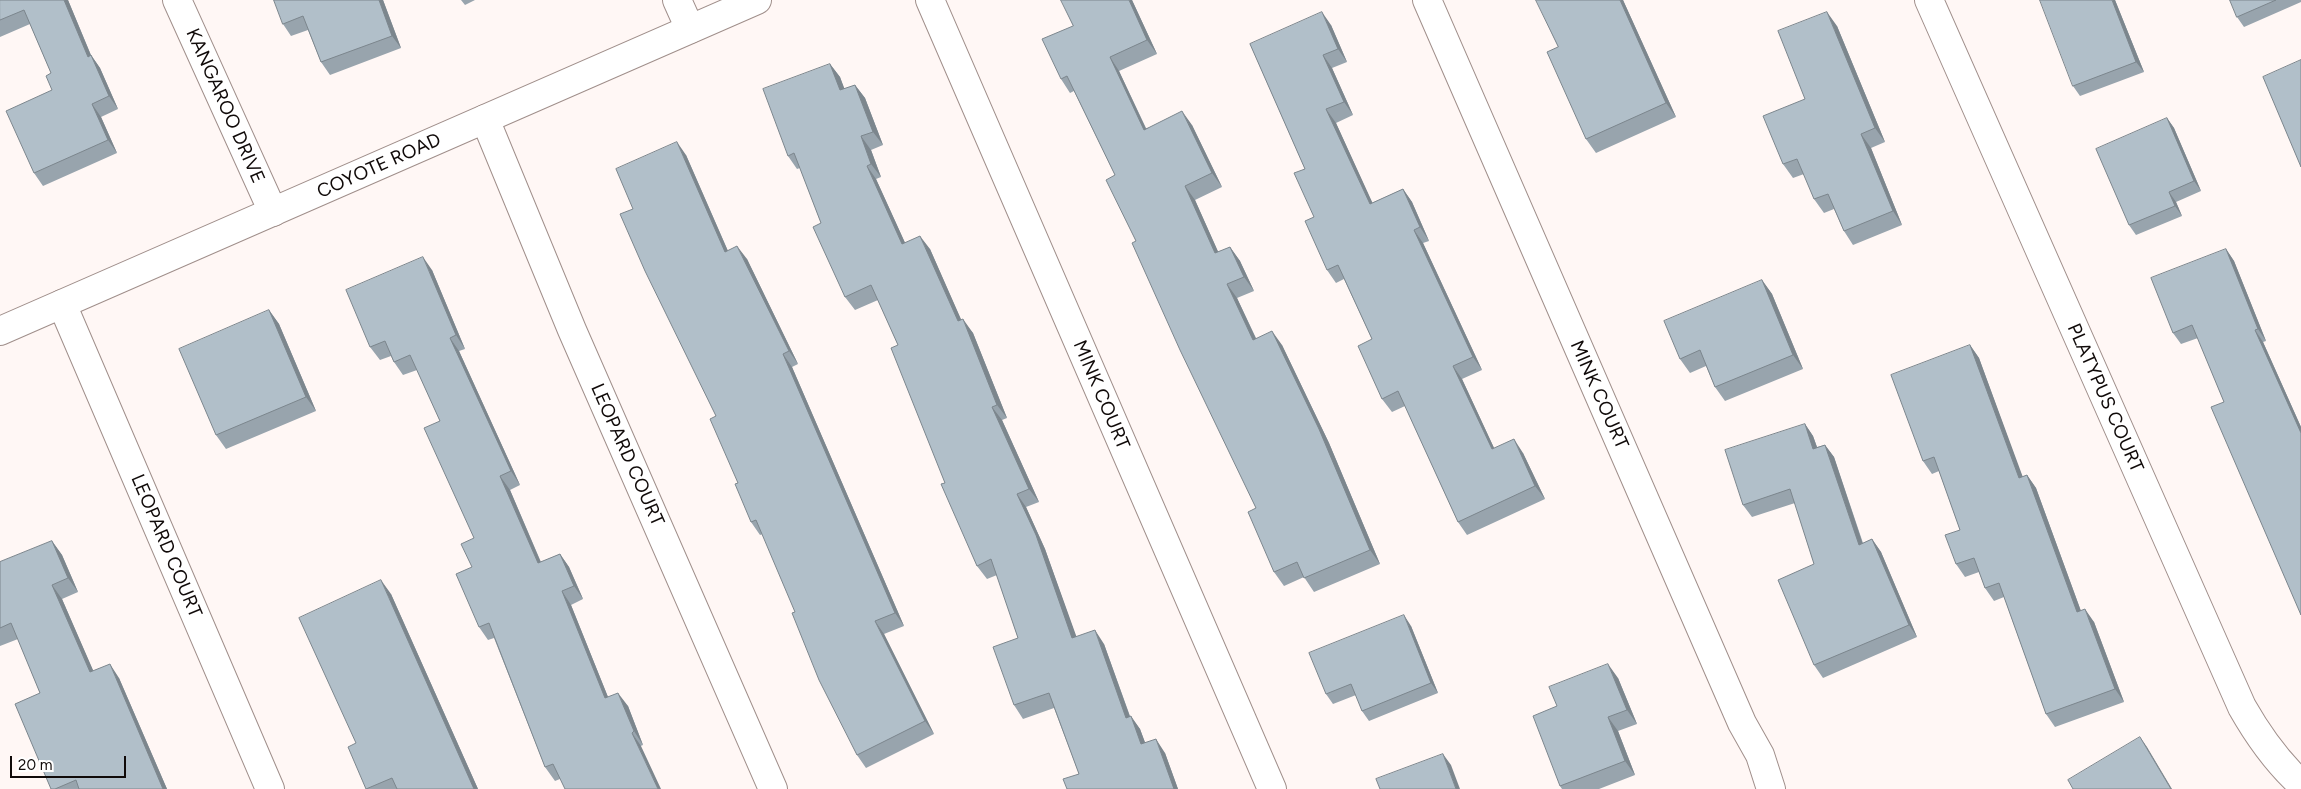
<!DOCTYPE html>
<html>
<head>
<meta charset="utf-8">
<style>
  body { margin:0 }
  #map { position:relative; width:2301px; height:789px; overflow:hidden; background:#fff7f5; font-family:Figtree,sans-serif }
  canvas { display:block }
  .scale { position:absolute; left:10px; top:756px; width:116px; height:22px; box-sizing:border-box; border:2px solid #100a09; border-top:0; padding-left:6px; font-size:15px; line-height:18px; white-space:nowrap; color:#100a09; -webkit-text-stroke:4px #fff; paint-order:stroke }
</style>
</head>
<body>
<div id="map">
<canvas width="2301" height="789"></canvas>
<div class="scale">20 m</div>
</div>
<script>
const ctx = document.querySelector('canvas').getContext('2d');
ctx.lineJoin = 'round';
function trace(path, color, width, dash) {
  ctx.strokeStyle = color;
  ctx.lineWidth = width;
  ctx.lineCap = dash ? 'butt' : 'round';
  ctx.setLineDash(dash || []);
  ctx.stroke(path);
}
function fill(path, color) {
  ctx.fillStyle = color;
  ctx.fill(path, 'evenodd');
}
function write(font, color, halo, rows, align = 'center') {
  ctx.font = font + ' Figtree,sans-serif';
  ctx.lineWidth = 4.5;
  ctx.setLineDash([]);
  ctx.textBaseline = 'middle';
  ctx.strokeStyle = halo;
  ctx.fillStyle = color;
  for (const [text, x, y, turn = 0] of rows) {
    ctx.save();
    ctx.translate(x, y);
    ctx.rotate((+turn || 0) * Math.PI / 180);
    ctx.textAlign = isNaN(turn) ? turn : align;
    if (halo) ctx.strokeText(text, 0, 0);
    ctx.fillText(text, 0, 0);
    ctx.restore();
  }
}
const street = new Path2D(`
  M 177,0 L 273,212
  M 677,0 L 690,29
  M 930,0 L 1272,789
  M 1427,0 L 1742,723 L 1760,755 L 1771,789
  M 1929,0 L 2242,707 C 2259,737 2276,761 2301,784
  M 485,119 L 572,330 L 773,789
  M 62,304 L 270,789`);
const secondary = new Path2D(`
  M 0,331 L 757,0`);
trace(street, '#a08f8b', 30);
trace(secondary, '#a08f8b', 30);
trace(street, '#fff', 28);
trace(secondary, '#fff', 28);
fill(new Path2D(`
  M 0,0 L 68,0 L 91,55 L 100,68 L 118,109 L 101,117 L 117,153 L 43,186 L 34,173 L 52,90 L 51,73 L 30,24 L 0,37 Z
  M 274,0 L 383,0 L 401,48 L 330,75 L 321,62 L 308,30 L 291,36 L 283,24 Z
  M 461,0 L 475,0 L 465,5 Z
  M 1132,0 L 1157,54 L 1119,71 L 1146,128 L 1192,125 L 1222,187 L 1195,200 L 1218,252 L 1230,247 L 1240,261 L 1254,291 L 1237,298 L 1256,338 L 1282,345 L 1329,443 L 1380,564 L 1314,592 L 1304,577 L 1284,586 L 1274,572 L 1256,508 L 1136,241 L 1115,175 L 1074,91 L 1070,93 L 1061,79 L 1073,26 Z
  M 1623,0 L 1676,117 L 1596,153 L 1586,139 L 1558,47 Z
  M 2115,0 L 2144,72 L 2080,96 L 2073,86 Z
  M 2230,0 L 2301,0 L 2301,2 L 2244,27 L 2237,17 Z
  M 1331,25 L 1347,62 L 1332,68 L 1353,115 L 1336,123 L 1372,203 L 1403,189 L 1412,202 L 1429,241 L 1423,243 L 1482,370 L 1462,379 L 1494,448 L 1523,453 L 1545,499 L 1467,535 L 1458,522 L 1405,406 L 1392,412 L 1382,399 L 1372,339 L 1344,279 L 1336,283 L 1327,270 L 1314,217 L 1305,169 L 1250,44 Z
  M 1837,26 L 1885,142 L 1871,148 L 1902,225 L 1853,245 L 1844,231 L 1834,209 L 1824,213 L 1814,199 L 1804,174 L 1793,178 L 1783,164 L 1805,99 Z
  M 830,64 L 840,77 L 844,89 L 855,85 L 865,98 L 883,145 L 871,150 L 881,177 L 876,179 L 905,243 L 930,249 L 961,320 L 973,333 L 1007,418 L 1002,420 L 1039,502 L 1026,507 L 1045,549 L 1076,637 L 1104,644 L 1130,716 L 1140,729 L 1145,743 L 1165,753 L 1178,789 L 1067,789 L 1079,774 L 1054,708 L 1023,719 L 1014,705 L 1018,638 L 997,575 L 987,579 L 977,566 L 945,483 L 898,345 L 878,300 L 855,310 L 845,297 L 821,223 L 800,168 L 797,169 L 788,156 Z
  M 2167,118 L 2174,128 L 2201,191 L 2176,202 L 2182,216 L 2136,235 L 2129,225 Z
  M 686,155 L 728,251 L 747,259 L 798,364 L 792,367 L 904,626 L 884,634 L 934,734 L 866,768 L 857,755 L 763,534 L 760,535 L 751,522 L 716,416 L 633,209 Z
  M 2226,249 L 2234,261 L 2266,341 L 2263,342 L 2301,427 L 2301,615 L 2224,402 L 2198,338 L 2181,344 L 2173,333 Z
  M 432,270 L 465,349 L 459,351 L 520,485 L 510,490 L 541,562 L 560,554 L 569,567 L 583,599 L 571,605 L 608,697 L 628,706 L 643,745 L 555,781 L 545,767 L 494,638 L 488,640 L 479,627 L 472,567 L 474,538 L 440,421 L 417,370 L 403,375 L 394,362 L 391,356 L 380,360 L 370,347 Z
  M 1762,280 L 1772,294 L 1803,369 L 1725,401 L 1715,387 L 1706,366 L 1690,373 L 1680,359 Z
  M 269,310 L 279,324 L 316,411 L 226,449 L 216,435 Z
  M 1970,345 L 1979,358 L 2022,477 L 2027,475 L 2036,488 L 2081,611 L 2094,622 L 2124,702 L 2055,727 L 2046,714 L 2004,597 L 1994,601 L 1985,588 L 1979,572 L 1965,577 L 1956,564 L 1960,530 L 1939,471 L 1932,474 L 1923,461 Z
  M 1805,424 L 1813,436 L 1817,447 L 1825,445 L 1834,457 L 1863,543 L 1872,539 L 1881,552 L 1917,637 L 1823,678 L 1814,665 L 1814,564 L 1795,503 L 1752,517 L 1743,505 Z
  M 52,541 L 62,555 L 78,592 L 62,599 L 93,671 L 119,678 L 167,789 L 51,789 L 40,693 L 18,639 L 0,646 L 0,562 Z
  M 391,594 L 478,789 L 366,789 L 356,743 Z
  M 1411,626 L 1438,693 L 1369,721 L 1362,711 L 1356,695 L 1333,704 L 1326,694 Z
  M 1618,678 L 1637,724 L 1618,731 L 1635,775 L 1599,789 L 1562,789 L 1560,786 L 1557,706 Z`), '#98a4ad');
fill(new Path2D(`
  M 64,0 L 68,0 L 97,70 L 88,57 Z
  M 379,0 L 383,0 L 401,48 L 392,36 Z
  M 1129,0 L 1132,0 L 1157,54 L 1147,40 Z
  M 1620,0 L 1623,0 L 1676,117 L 1666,103 Z
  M 2112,0 L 2115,0 L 2144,72 L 2136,62 Z
  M 1322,12 L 1331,25 L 1347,62 L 1338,49 Z
  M 1827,12 L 1837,26 L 1885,142 L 1875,128 Z
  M 91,55 L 100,68 L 118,109 L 109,96 Z
  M 1323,55 L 1332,68 L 1353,115 L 1344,102 Z
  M 1110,57 L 1119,71 L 1153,144 L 1144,130 Z
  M 830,64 L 840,77 L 850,103 L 840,90 Z
  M 855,85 L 865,98 L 883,145 L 873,132 Z
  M 92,104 L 101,117 L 117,153 L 108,140 Z
  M 1326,109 L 1336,123 L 1379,217 L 1370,204 Z
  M 1182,111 L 1192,125 L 1222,187 L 1212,173 Z
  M 2167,118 L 2174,128 L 2201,191 L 2194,181 Z
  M 1861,134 L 1871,148 L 1902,225 L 1893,211 Z
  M 861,136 L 871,150 L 881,177 L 871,164 Z
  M 677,142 L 686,155 L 734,265 L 725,252 Z
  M 867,166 L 876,179 L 912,258 L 902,244 Z
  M 1185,186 L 1195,200 L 1225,267 L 1215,253 Z
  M 1403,189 L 1412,202 L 1429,241 L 1420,227 Z
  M 2169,192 L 2176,202 L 2182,216 L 2175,206 Z
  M 1414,230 L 1423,243 L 1482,370 L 1473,357 Z
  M 920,236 L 930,249 L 968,335 L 958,321 Z
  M 737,246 L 747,259 L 798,364 L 789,351 Z
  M 1230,247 L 1240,261 L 1254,291 L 1244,277 Z
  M 2226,249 L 2234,261 L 2266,341 L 2258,329 Z
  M 423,257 L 432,270 L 465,349 L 456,335 Z
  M 1762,280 L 1772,294 L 1803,369 L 1793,355 Z
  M 1227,284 L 1237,298 L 1263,354 L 1253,340 Z
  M 269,310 L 279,324 L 316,411 L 306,397 Z
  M 963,319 L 973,333 L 1007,418 L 997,405 Z
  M 2255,330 L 2263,342 L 2301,427 L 2301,433 Z
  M 1272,331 L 1282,345 L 1329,443 L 1380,564 L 1370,550 Z
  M 450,338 L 459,351 L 520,485 L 511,471 Z
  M 1970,345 L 1979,358 L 2028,491 L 2019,478 Z
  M 783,354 L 792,367 L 904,626 L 895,613 Z
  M 1453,366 L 1462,379 L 1501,463 L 1492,449 Z
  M 992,407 L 1002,420 L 1039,502 L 1029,489 Z
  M 1805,424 L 1813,436 L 1822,461 L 1813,449 Z
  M 1514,439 L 1523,453 L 1545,499 L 1535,486 Z
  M 1825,445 L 1834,457 L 1867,557 L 1859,545 Z
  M 2027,475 L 2036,488 L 2086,625 L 2077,612 Z
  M 500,476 L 510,490 L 547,577 L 538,563 Z
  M 1017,494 L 1026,507 L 1045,549 L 1082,652 L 1072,638 Z
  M 1872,539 L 1881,552 L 1917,637 L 1909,625 Z
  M 52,541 L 62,555 L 78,592 L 68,578 Z
  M 560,554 L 569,567 L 583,599 L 574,586 Z
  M 381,580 L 391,594 L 478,789 L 474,789 Z
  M 52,585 L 62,599 L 100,686 L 90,672 Z
  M 562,591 L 571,605 L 614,712 L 605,698 Z
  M 2085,609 L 2094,622 L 2124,702 L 2115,689 Z
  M 1404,615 L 1411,626 L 1438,693 L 1431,683 Z
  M 875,621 L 884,634 L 934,734 L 925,721 Z
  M 1095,630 L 1104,644 L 1135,731 L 1126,718 Z
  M 110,664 L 119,678 L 167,789 L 163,789 Z
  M 1608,664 L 1618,678 L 1637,724 L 1627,710 Z
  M 618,693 L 628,706 L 643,745 L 634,731 Z
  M 1131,716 L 1140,729 L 1151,758 L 1141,744 Z
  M 1608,717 L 1618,731 L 1635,775 L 1625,761 Z
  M 632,733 L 641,746 L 661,789 L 658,789 Z
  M 2140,737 L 2147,747 L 2172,789 L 2171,789 Z
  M 1156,739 L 1165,753 L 1178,789 L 1174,789 Z
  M 1443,754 L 1451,765 L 1460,789 L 1456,789 Z`), '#7c868d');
const building = new Path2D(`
  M 0,0 L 64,0 L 88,57 L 91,55 L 109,96 L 92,104 L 108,140 L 34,173 L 6,111 L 52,90 L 46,76 L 51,73 L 24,10 L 0,20 Z
  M 274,0 L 379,0 L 392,36 L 321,62 L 303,16 L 283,24 Z
  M 1061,0 L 1129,0 L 1147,40 L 1110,57 L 1144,130 L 1182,111 L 1212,173 L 1185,186 L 1215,253 L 1230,247 L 1244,277 L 1227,284 L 1253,340 L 1272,331 L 1319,429 L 1370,550 L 1304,578 L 1297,562 L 1274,572 L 1248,512 L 1256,508 L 1180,350 L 1132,243 L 1136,241 L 1106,180 L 1115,175 L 1067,76 L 1061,79 L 1042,39 L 1073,26 Z
  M 1536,0 L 1620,0 L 1666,103 L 1586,139 L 1547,52 L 1558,47 Z
  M 2040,0 L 2112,0 L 2136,62 L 2073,86 Z
  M 2230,0 L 2276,0 L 2237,17 Z
  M 1322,12 L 1338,49 L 1323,55 L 1344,102 L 1326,109 L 1370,204 L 1403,189 L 1420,227 L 1414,230 L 1473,357 L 1453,366 L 1492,449 L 1514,439 L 1535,486 L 1458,522 L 1398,391 L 1382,399 L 1358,346 L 1372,339 L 1338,265 L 1327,270 L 1305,221 L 1314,217 L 1294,173 L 1305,169 L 1250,44 Z
  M 1827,12 L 1875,128 L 1861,134 L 1893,211 L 1844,231 L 1828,194 L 1814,199 L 1797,159 L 1783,164 L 1763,116 L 1805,99 L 1778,31 Z
  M 2301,60 L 2301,167 L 2263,77 Z
  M 830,64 L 840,90 L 855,85 L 873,132 L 861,136 L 871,164 L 867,166 L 902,244 L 920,236 L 958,321 L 963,319 L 997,405 L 992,407 L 1029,489 L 1017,494 L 1036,535 L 1072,638 L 1095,630 L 1126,718 L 1131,716 L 1141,744 L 1156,739 L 1174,789 L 1067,789 L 1063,779 L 1079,774 L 1049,693 L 1014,705 L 993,647 L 1018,638 L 991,559 L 977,566 L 941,484 L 945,483 L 891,348 L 898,345 L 871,285 L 845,297 L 813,227 L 821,223 L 794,153 L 788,156 L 763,89 Z
  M 2167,118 L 2194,181 L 2169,192 L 2175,206 L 2129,225 L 2096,149 Z
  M 677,142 L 725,252 L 737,246 L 789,351 L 783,354 L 895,613 L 875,621 L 925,721 L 857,755 L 819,680 L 792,613 L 795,612 L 756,520 L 751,522 L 735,484 L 738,483 L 710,419 L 716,416 L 645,271 L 620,214 L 633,209 L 616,169 Z
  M 2226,249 L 2258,329 L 2255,330 L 2301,433 L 2301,615 L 2211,407 L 2224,402 L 2192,325 L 2173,333 L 2151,278 Z
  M 423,257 L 456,335 L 450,338 L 511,471 L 500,476 L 538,563 L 560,554 L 574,586 L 562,591 L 605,698 L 618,693 L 634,731 L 632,733 L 658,789 L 565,789 L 553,764 L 545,767 L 489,623 L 479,627 L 456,574 L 472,567 L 461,544 L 474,538 L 424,428 L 440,421 L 410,355 L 394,362 L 385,341 L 370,347 L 346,290 Z
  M 1762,280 L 1793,355 L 1715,387 L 1700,350 L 1680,359 L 1664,321 Z
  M 269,310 L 306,397 L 216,435 L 179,349 Z
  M 1970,345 L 2019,478 L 2027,475 L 2077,612 L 2085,609 L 2115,689 L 2046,714 L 1999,583 L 1985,588 L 1974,558 L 1956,564 L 1945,535 L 1960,530 L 1934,457 L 1923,461 L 1891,375 Z
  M 1805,424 L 1813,449 L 1825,445 L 1859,545 L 1872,539 L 1909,625 L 1814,665 L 1778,580 L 1814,564 L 1790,489 L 1743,505 L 1725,450 Z
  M 52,541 L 68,578 L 52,585 L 90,672 L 110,664 L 163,789 L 79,789 L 76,780 L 55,789 L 51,789 L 15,704 L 40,693 L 11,623 L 0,628 L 0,562 Z
  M 381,580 L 474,789 L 397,789 L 392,778 L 366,789 L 348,747 L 356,743 L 299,618 Z
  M 1404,615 L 1431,683 L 1362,711 L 1351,684 L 1326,694 L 1309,653 Z
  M 1608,664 L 1627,710 L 1608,717 L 1625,761 L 1560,786 L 1533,716 L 1557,706 L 1549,687 Z
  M 2140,737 L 2171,789 L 2073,789 L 2068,780 Z
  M 1443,754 L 1456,789 L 1380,789 L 1376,779 Z`);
fill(building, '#b1bfc9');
trace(building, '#7c868d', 1);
write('19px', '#100a09', '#fff', [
  ["KANGAROO DRIVE",225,106,66],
  ["COYOTE ROAD",379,166,-24],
  ["MINK COURT",1101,395,67],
  ["MINK COURT",1599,395,66],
  ["PLATYPUS COURT",2105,398,66],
  ["LEOPARD COURT",627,455,66],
  ["LEOPARD COURT",166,546,67]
]);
</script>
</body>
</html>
